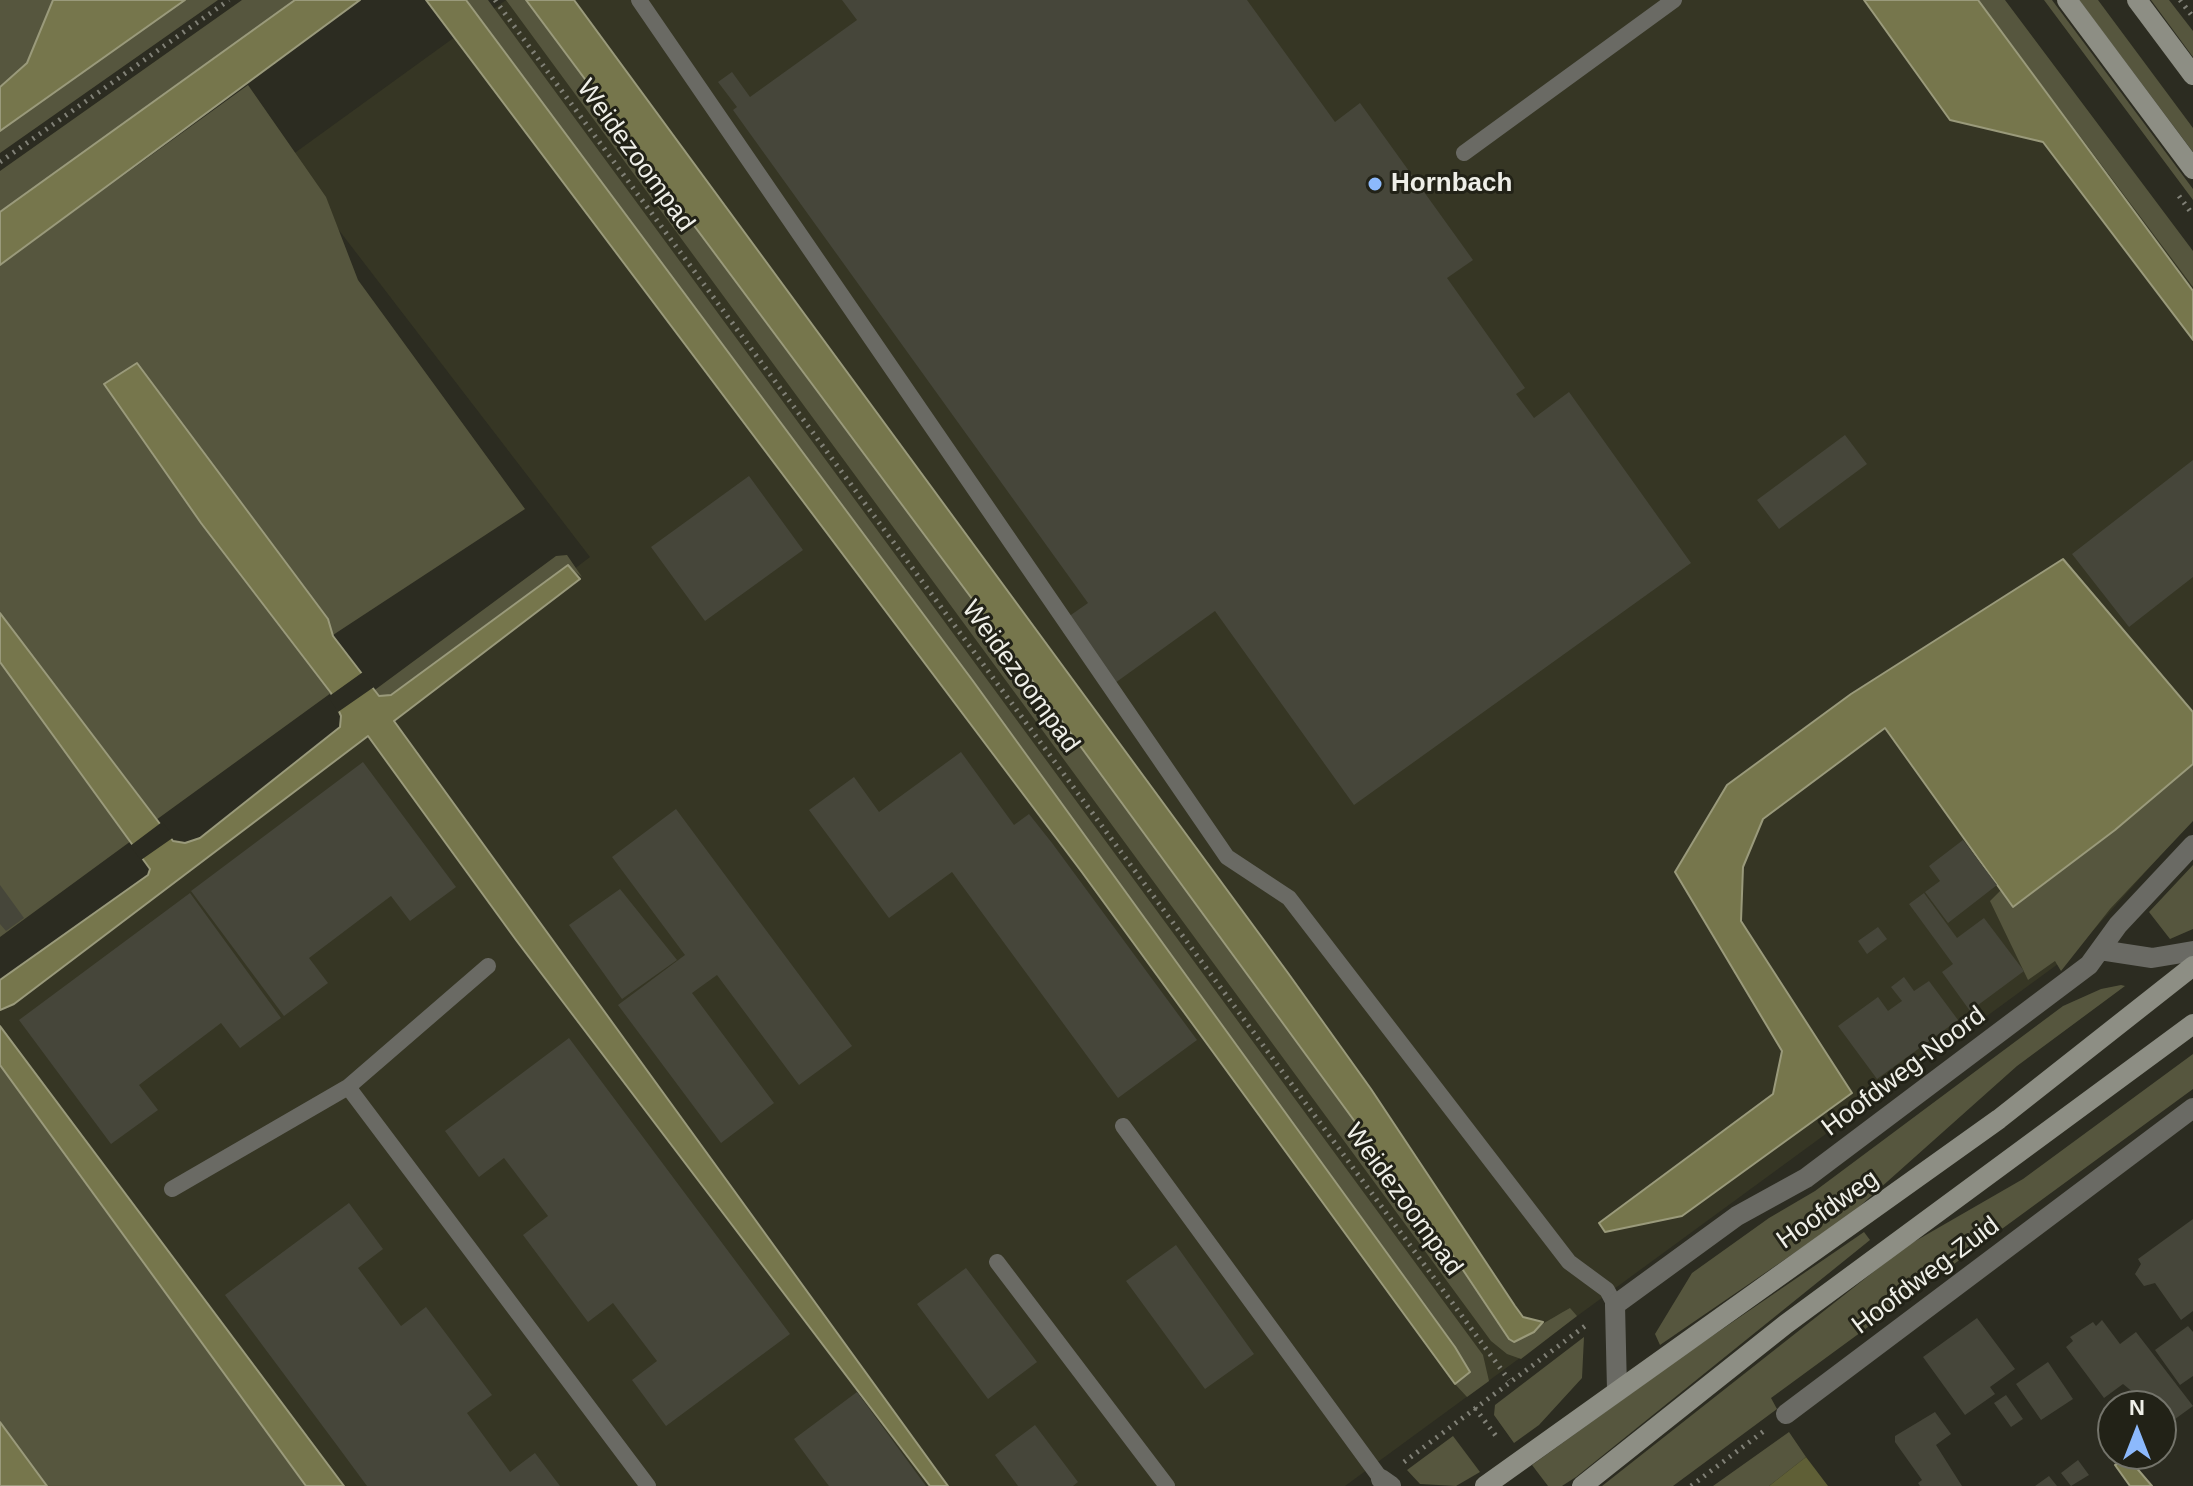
<!DOCTYPE html>
<html>
<head>
<meta charset="utf-8">
<style>
  body { margin:0 }
  #map { position:relative; width:2193px; height:1486px; overflow:hidden; background:#2c2c21; font-family:Arial,sans-serif }
  canvas { display:block }
  .north { position:absolute; left:2097px; top:1390px; width:80px; height:80px; box-sizing:border-box; background:#222217; border:2px solid #74746b; border-radius:50%; rotate:0deg; font-size:22px; font-weight:700; line-height:32px; text-align:center; color:#efefe8 }
  .north::after { content:''; display:block; margin:auto; width:28px; height:36px; background:#8cb9fc; clip-path:polygon(50% 0,100% 100%,50% 72%,0 100%) }
</style>
</head>
<body>
<div id="map">
<canvas width="2193" height="1486"></canvas>
<div class="north">N</div>
</div>
<script>
const ctx = document.querySelector('canvas').getContext('2d');
ctx.lineJoin = 'round';
function fill(path, color) {
  ctx.fillStyle = color;
  ctx.fill(path, 'evenodd');
}
function trace(path, color, width, dash) {
  ctx.strokeStyle = color;
  ctx.lineWidth = width;
  ctx.lineCap = dash ? 'butt' : 'round';
  ctx.setLineDash(dash || []);
  ctx.stroke(path);
}
function write(font, color, halo, rows, align = 'center') {
  ctx.font = font + ' Arial,sans-serif';
  ctx.lineWidth = 6;
  ctx.setLineDash([]);
  ctx.textBaseline = 'middle';
  ctx.strokeStyle = halo;
  ctx.fillStyle = color;
  for (const [text, x, y, turn = 0] of rows) {
    ctx.save();
    ctx.translate(x, y);
    ctx.rotate((+turn || 0) * Math.PI / 180);
    ctx.textAlign = isNaN(turn) ? turn : align;
    if (halo) ctx.strokeText(text, 0, 0);
    ctx.fillText(text, 0, 0);
    ctx.restore();
  }
}
fill(new Path2D(`
  M 506,0 L 1987,0 L 2193,262 L 2193,819 L 2073,953 L 1345,1486 L 292,1486 L 0,1110 L 0,1008 L 590,557 L 285,160 Z`), '#363624');
fill(new Path2D(`
  M 0,0 L 53,0 L 27,63 L 0,87 Z
  M 185,0 L 218,0 L 0,153 L 0,131 Z
  M 242,0 L 295,0 L 0,212 L 0,171 Z
  M 466,0 L 488,0 L 1483,1355 L 1489,1381 L 1467,1397 L 1455,1384 L 1470,1372 L 1455,1347 L 973,681 Z
  M 506,0 L 526,0 L 999,635 L 1459,1264 L 1509,1339 C 1532,1332 1548,1320 1570,1308 L 1577,1316 L 1521,1359 L 1507,1354 L 1491,1341 Z
  M 1978,0 L 2005,0 L 2193,251 L 2193,287 Z
  M 2044,0 L 2052,0 L 2193,189 L 2193,200 Z
  M 2079,0 L 2098,0 L 2193,128 L 2193,152 Z
  M 2151,0 L 2169,0 L 2193,31 L 2193,57 Z
  M 248,85 L 326,197 L 358,280 L 525,509 L 333,635 L 328,619 L 104,383 L 201,523 L 331,693 L 156,820 L 0,613 L 0,265 Z
  M 567,555 L 582,577 L 568,566 L 391,696 L 379,696 L 372,692 L 556,556 Z
  M 0,662 L 131,841 L 0,937 Z
  M 2193,764 L 2193,821 L 2110,909 L 2061,971 L 2055,961 L 2028,980 L 1990,901 L 2001,890 L 2013,907 L 2115,830 Z
  M 2193,865 L 2193,929 L 2170,939 L 2149,912 Z
  M 2121,985 L 2125,986 L 2017,1066 L 1851,1214 L 1660,1345 L 1655,1334 L 1692,1273 L 1769,1218 L 1815,1191 L 2063,1006 L 2101,989 Z
  M 2193,1054 L 2193,1089 L 1771,1398 L 1777,1409 L 1673,1486 L 1602,1486 L 1905,1247 L 2023,1179 Z
  M 0,1065 L 306,1486 L 47,1486 L 0,1422 Z
  M 1864,1232 L 1870,1240 L 1576,1477 L 1562,1486 L 1548,1486 L 1532,1465 L 1683,1356 Z
  M 1584,1337 L 1582,1378 L 1539,1425 L 1514,1443 L 1494,1415 L 1495,1405 Z
  M 1789,1432 L 1806,1457 L 1769,1486 L 1713,1486 Z
  M 1453,1436 L 1480,1472 L 1456,1486 L 1420,1484 L 1407,1470 Z`), '#56563e');
fill(new Path2D(`
  M 1806,1457 L 1828,1486 L 1769,1486 Z`), '#5f5f36');
const water = new Path2D(`
  M 53,0 L 185,0 L 0,131 L 0,87 L 27,63 Z
  M 295,0 L 360,0 L 0,265 L 0,212 Z
  M 426,0 L 466,0 L 973,681 L 1455,1347 L 1470,1372 L 1455,1384 L 1081,871 Z
  M 526,0 L 574,0 L 1288,973 L 1371,1089 L 1515,1306 L 1523,1317 L 1543,1322 L 1534,1332 L 1514,1342 L 1509,1339 L 1459,1264 L 999,635 Z
  M 1864,0 L 1978,0 L 2193,291 L 2193,340 L 2043,142 L 1950,120 Z
  M 137,363 L 328,619 L 333,636 L 379,696 L 391,695 L 568,565 L 580,579 L 394,721 L 948,1486 L 930,1486 L 516,940 L 368,736 L 14,1004 L 0,1010 L 0,980 L 148,875 L 150,869 L 0,662 L 0,613 L 173,841 L 185,843 L 200,838 L 340,727 L 341,716 L 331,693 L 201,523 L 104,384 Z
  M 2063,559 L 2193,712 L 2193,764 L 2115,830 L 2013,907 L 1885,728 L 1763,819 L 1743,867 L 1741,921 L 1852,1093 L 1682,1216 L 1605,1232 L 1599,1223 L 1773,1094 L 1782,1051 L 1675,872 L 1727,785 L 1851,694 Z
  M 0,1026 L 344,1486 L 306,1486 L 0,1065 Z
  M 0,1422 L 47,1486 L 0,1486 Z
  M 2128,1458 L 2152,1486 L 2130,1486 L 2115,1465 Z`);
fill(water, '#76764c');
trace(water, '#9a9a7b', 2);
fill(new Path2D(`
  M 363,672 L 374,687 L 338,712 L 328,697 Z
  M 162,822 L 174,837 L 141,860 L 130,846 Z`), '#2c2c21');
fill(new Path2D(`
  M 842,0 L 1247,0 L 1335,122 L 1360,103 L 1473,260 L 1447,278 L 1525,388 L 1516,394 L 1534,418 L 1569,392 L 1691,563 L 1354,805 L 1215,611 L 1115,683 L 1068,617 L 1088,603 L 733,110 L 737,107 L 718,82 L 732,72 L 750,97 L 857,20 Z
  M 1845,435 L 1867,464 L 1779,529 L 1757,500 Z
  M 2193,460 L 2193,577 L 2129,627 L 2072,554 Z
  M 749,476 L 803,550 L 705,621 L 651,547 Z
  M 961,752 L 1014,825 L 1029,814 L 1052,843 L 1197,1040 L 1118,1098 L 952,872 L 889,918 L 809,810 L 854,777 L 879,812 Z
  M 363,762 L 456,887 L 410,921 L 391,896 L 309,958 L 328,983 L 284,1016 L 191,891 Z
  M 676,809 L 852,1046 L 799,1085 L 717,975 L 692,993 L 774,1103 L 721,1143 L 618,1005 L 685,955 L 612,857 Z
  M 1963,840 L 1997,885 L 1948,923 L 1925,892 L 1940,881 L 1929,866 Z
  M 0,885 L 24,918 L 6,931 L 0,924 Z
  M 620,889 L 677,960 L 622,999 L 569,925 Z
  M 190,893 L 281,1018 L 240,1048 L 221,1023 L 139,1085 L 158,1110 L 111,1144 L 19,1020 Z
  M 1924,893 L 1957,938 L 1984,918 L 2024,971 L 1970,1011 L 1942,972 L 1953,964 L 1909,904 Z
  M 1878,927 L 1887,939 L 1867,954 L 1858,941 Z
  M 1904,977 L 1914,991 L 1929,981 L 1958,1020 L 1877,1079 L 1838,1026 L 1878,997 L 1888,1011 L 1902,1001 L 1891,987 Z
  M 569,1038 L 790,1334 L 666,1426 L 632,1380 L 657,1361 L 613,1303 L 588,1322 L 523,1235 L 548,1216 L 545,1212 L 504,1158 L 479,1177 L 445,1131 Z
  M 349,1203 L 383,1249 L 358,1268 L 401,1326 L 426,1307 L 492,1395 L 467,1413 L 510,1472 L 535,1453 L 560,1486 L 367,1486 L 336,1444 L 225,1295 Z
  M 2193,1219 L 2193,1311 L 2181,1320 L 2155,1283 L 2144,1286 L 2135,1274 L 2141,1264 L 2138,1259 Z
  M 1176,1245 L 1254,1354 L 1205,1389 L 1126,1281 Z
  M 966,1268 L 1037,1362 L 988,1399 L 917,1304 Z
  M 1977,1318 L 2015,1369 L 1990,1387 L 1995,1394 L 1965,1415 L 1923,1357 Z
  M 2102,1320 L 2120,1344 L 2136,1332 L 2193,1406 L 2171,1422 L 2161,1406 L 2150,1406 L 2123,1384 L 2104,1398 L 2066,1347 L 2073,1341 L 2070,1337 L 2093,1322 L 2096,1326 Z
  M 2188,1326 L 2193,1332 L 2193,1376 L 2180,1385 L 2155,1350 Z
  M 2048,1362 L 2073,1399 L 2041,1420 L 2016,1384 Z
  M 857,1392 L 926,1486 L 829,1486 L 822,1477 L 794,1439 Z
  M 2006,1395 L 2023,1419 L 2011,1427 L 1994,1403 Z
  M 1935,1412 L 1951,1434 L 1936,1445 L 1962,1486 L 1920,1486 L 1918,1483 L 1922,1480 L 1895,1442 L 1895,1436 Z
  M 1035,1425 L 1078,1482 L 1073,1486 L 1018,1486 L 995,1455 Z
  M 2078,1460 L 2089,1475 L 2071,1486 L 2061,1473 Z
  M 2049,1476 L 2057,1486 L 2035,1486 Z`), '#46463a');
trace(new Path2D(`
  M 495,0 L 1509,1380
  M 2180,0 L 2193,17
  M 0,162 L 229,0
  M 2179,196 L 2193,215
  M 1475,1408 L 1499,1440
  M 1404,1462 L 1585,1326
  M 1691,1486 L 1764,1431`), '#818177', 5, [2, 6]);
trace(new Path2D(`
  M 639,0 L 1227,857 L 1289,898 L 1569,1262 L 1607,1290 L 1615,1305
  M 1464,153 L 1674,0
  M 348,1087 L 648,1486
  M 1123,1126 L 1381,1479
  M 172,1189 L 348,1087 L 488,966
  M 997,1262 L 1167,1486`), '#6a6a64', 16);
trace(new Path2D(`
  M 2100,950 L 2152,958 L 2193,951
  M 1617,1390 L 1615,1305 L 1737,1216 L 1806,1178 L 2089,965 L 2118,925 L 2193,845
  M 1786,1414 L 2193,1108
  M 1381,1479 L 1391,1486`), '#6a6a64', 20);
trace(new Path2D(`
  M 2067,0 L 2193,169
  M 2137,0 L 2193,75
  M 1485,1486 L 1999,1119 L 2193,966
  M 1582,1486 L 1786,1324 L 2193,1024`), '#8d8e84', 20);
for (const [x, y, r, color] of [
  [1375,184,8,"#8cb9fc"]
]) {
  const dot = new Path2D();
  dot.arc(x, y, r, 0, 2 * Math.PI);
  ctx.fillStyle = color;
  ctx.fill(dot);
  trace(dot, '#222217', 3);
}
write('26px', '#efefe8', '#222217', [
  ["Weidezoompad",635,156,54],
  ["Weidezoompad",1020,677,54],
  ["Hoofdweg-Noord",1904,1072,-37],
  ["Weidezoompad",1403,1200,54],
  ["Hoofdweg",1828,1210,-35],
  ["Hoofdweg-Zuid",1926,1276,-37]
]);
write('bold 26px', '#efefe8', '#222217', [
  ["Hornbach",1391,184]
], 'left');
</script>
</body>
</html>
